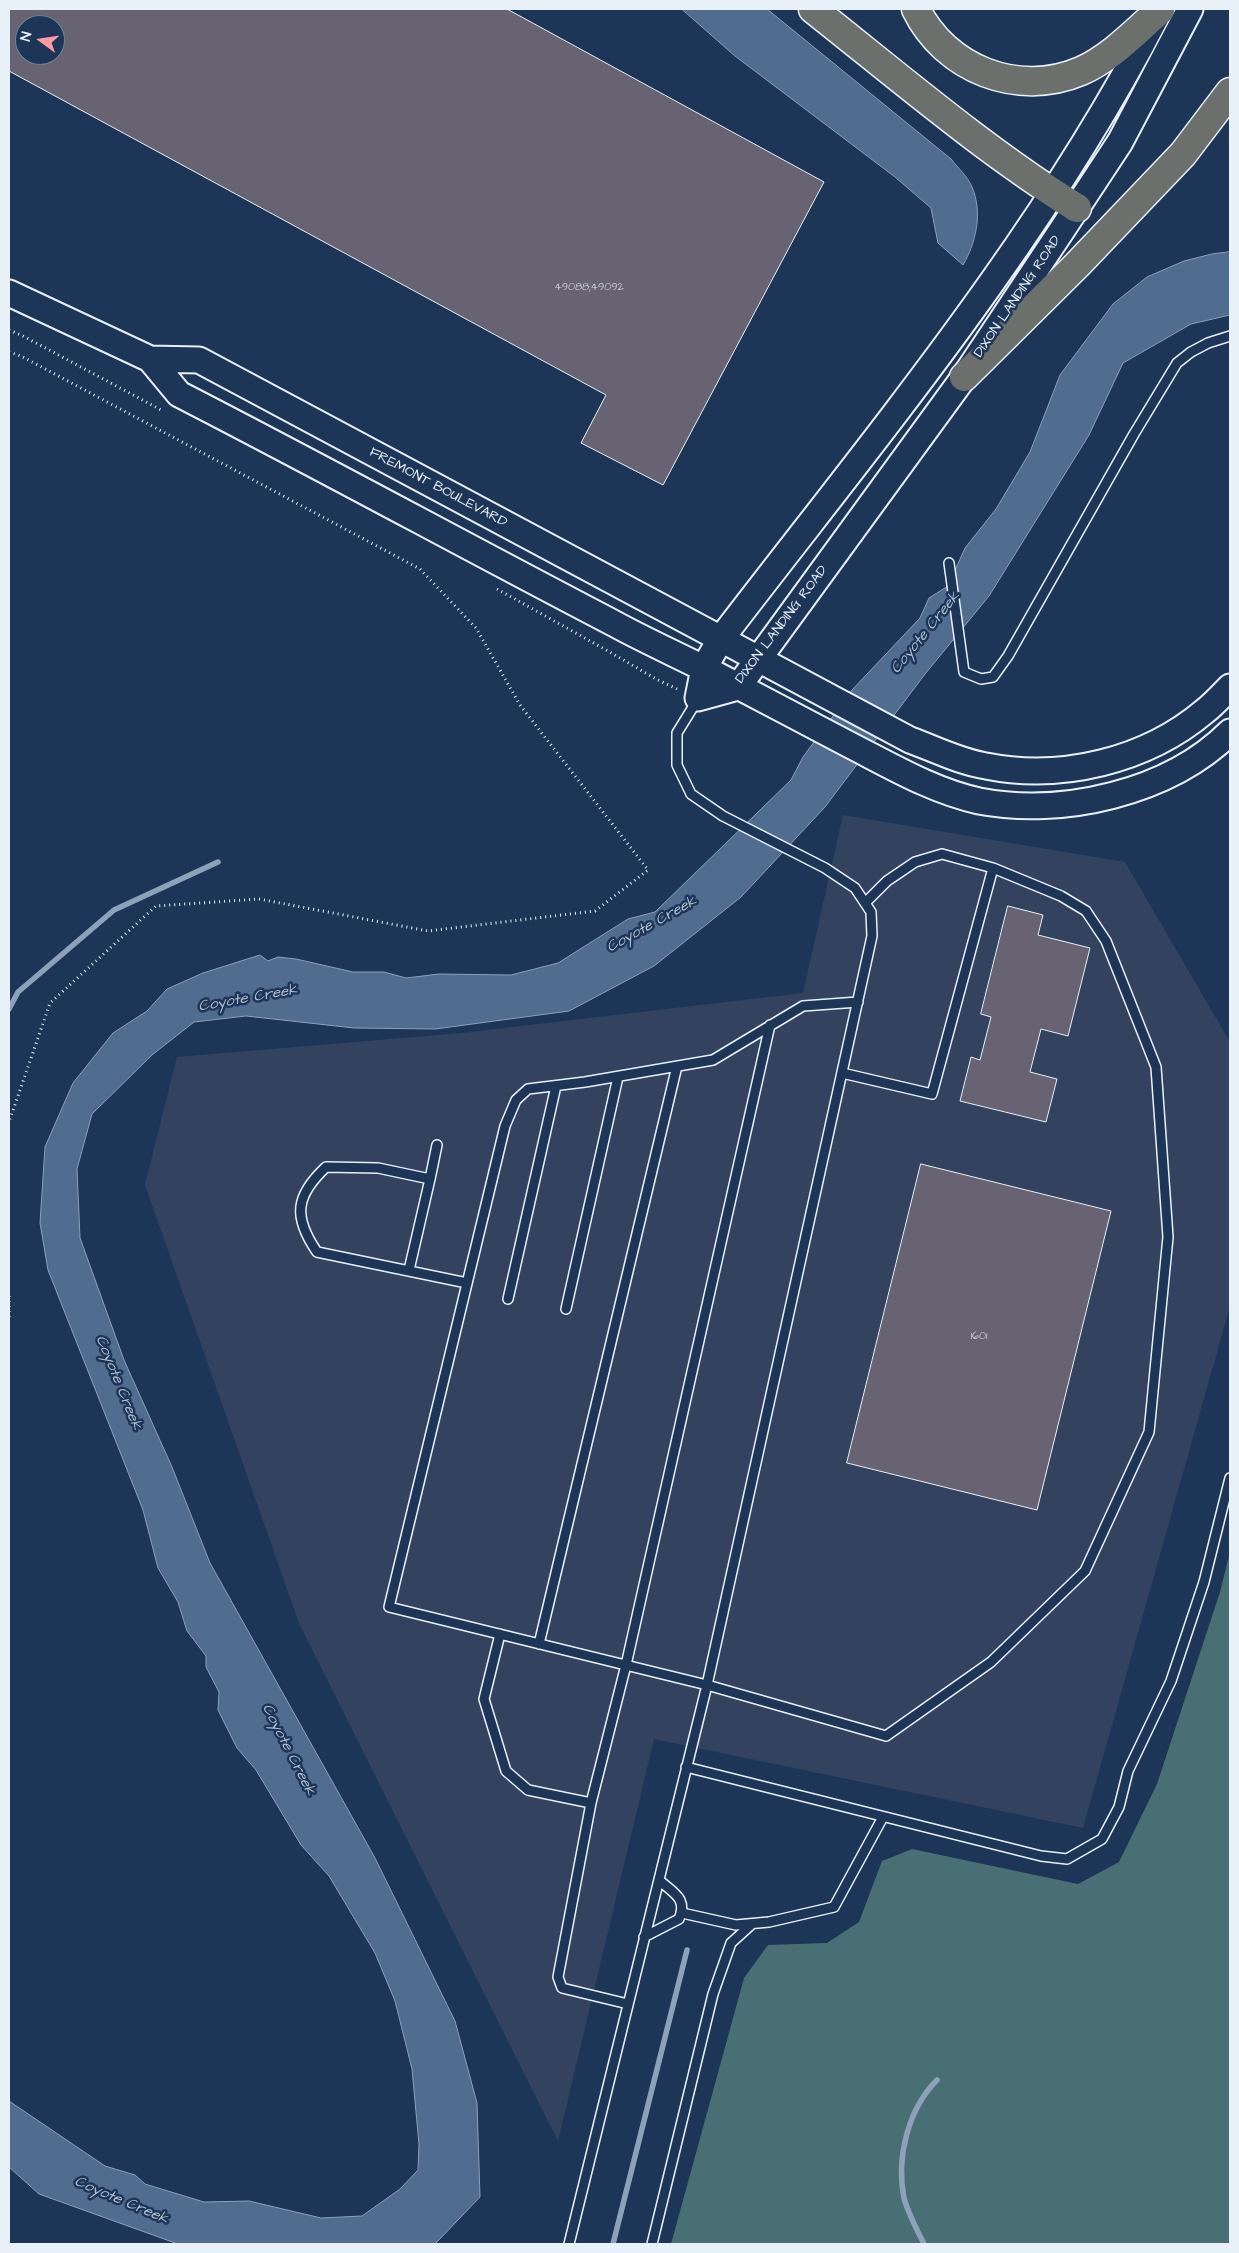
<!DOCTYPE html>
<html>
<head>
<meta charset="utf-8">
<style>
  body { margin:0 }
  #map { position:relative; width:1239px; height:2253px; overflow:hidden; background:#1d3557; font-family:"Architects Daughter",sans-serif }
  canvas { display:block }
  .frame { position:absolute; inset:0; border:10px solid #e8f1f8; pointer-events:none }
  .north { position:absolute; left:15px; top:15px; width:50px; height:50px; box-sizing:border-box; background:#1d3557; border:1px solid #6e8097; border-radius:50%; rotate:284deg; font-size:14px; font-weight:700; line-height:20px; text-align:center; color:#e8f1f8 }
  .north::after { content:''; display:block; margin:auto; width:18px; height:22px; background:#ff9aa2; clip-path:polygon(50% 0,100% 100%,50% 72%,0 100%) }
</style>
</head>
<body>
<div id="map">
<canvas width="1239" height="2253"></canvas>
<div class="frame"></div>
<div class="north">N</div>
</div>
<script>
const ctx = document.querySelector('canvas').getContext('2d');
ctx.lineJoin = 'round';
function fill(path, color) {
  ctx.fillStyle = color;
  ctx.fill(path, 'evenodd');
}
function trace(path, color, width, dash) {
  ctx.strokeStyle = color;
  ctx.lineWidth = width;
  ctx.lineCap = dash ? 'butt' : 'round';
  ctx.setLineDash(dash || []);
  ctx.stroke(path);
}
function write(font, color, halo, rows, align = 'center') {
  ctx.font = font + ' "Architects Daughter",sans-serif';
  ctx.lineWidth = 5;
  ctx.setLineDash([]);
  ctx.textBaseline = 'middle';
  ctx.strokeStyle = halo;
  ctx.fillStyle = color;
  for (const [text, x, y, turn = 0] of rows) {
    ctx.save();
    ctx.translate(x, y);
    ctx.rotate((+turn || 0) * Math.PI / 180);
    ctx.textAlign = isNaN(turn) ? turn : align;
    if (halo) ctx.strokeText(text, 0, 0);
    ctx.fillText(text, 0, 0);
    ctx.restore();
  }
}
fill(new Path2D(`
  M 843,815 L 1125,862 L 1230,1042 L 1230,1306 L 1083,1828 L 654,1739 L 558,2141 L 299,1623 L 145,1185 L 177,1057 L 461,1033 L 803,993 Z`), '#33435f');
fill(new Path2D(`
  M 1230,1552 L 1230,2244 L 671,2244 L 744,1978 L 768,1945 L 827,1943 L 859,1922 L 882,1861 L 912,1849 L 1078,1884 L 1119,1862 L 1157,1784 L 1220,1592 Z`), '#486f74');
const water = new Path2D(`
  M 682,9 L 767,9 L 951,159 C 958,168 968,177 972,187 C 983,212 976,243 963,265 L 938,243 L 931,208 L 895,177 L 735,56 Z
  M 1230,252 L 1230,315 L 1191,324 L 1123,363 L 1089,435 L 989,596 L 925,674 L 825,807 L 741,897 L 654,966 L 569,1011 L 435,1029 L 354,1028 L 246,1016 L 194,1022 L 152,1055 L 92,1114 L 77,1169 L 80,1238 L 124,1360 L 172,1467 L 210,1563 L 375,1858 L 455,2021 L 477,2103 L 480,2197 L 435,2244 L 178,2244 L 39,2194 L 9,2167 L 9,2101 L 105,2166 L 135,2175 L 145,2184 L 204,2202 L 249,2201 L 321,2218 L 362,2216 L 400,2189 L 418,2170 L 419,2144 L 412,2069 L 395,2001 L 375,1953 L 329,1876 L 301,1845 L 256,1770 L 237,1748 L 218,1710 L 219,1692 L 206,1667 L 206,1656 L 187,1631 L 178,1602 L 158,1568 L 143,1510 L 48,1270 L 40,1223 L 45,1147 L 73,1083 L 113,1033 L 147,1011 L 167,989 L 203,973 L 260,955 L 268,961 L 278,957 L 296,959 L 353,972 L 384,972 L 406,978 L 439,974 L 511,975 L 558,963 L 628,919 L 655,912 L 791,780 L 803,757 L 852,690 L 920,618 L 929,598 L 948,586 L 965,548 L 996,509 L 1030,452 L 1060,375 L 1113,304 L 1147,277 L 1184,261 L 1212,254 Z`);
fill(water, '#506c8f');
trace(water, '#8da1b9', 1);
trace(new Path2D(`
  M 9,1009 L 18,992 L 114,910 L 218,862
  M 613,2244 L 687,1950
  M 924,2244 C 917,2230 908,2213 904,2198 C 896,2158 908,2109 937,2080`), '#8da1b9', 5.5);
const building = new Path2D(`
  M 9,9 L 507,9 L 824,182 L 663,485 L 581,443 L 606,395 L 9,71 ZM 25,25 L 55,25 L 55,55 L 25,55 Z
  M 1008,906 L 1043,915 L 1038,935 L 1090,948 L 1068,1036 L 1041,1029 L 1030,1072 L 1057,1079 L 1046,1122 L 960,1101 L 971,1057 L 980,1060 L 991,1017 L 981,1014 Z
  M 921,1164 L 1111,1211 L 1037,1510 L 847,1463 Z`);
fill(building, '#676372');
trace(building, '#e8f1f8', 1);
const service = new Path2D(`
  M 949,563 L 964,672 L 981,679 L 993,677 L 1008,656 L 1134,434 L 1177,363 L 1191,352 L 1208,343 L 1230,336
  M 858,1002 L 803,1006 L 713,1060 L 585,1082 L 528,1089 L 516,1100 L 505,1126 L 389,1607 L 707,1685 L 886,1736 L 991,1662 L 1085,1571 L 1149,1432 L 1168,1237 L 1156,1067 L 1106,941 L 1086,911 L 1061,896 L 993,868 L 942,854 L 915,862 L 887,881 L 865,903
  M 842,1073 L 932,1094 L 993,868
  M 430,1179 L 437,1145
  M 409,1270 L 430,1179 L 378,1168 L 326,1167 C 295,1196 293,1217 317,1252 L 467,1283
  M 508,1299 L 556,1086
  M 566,1309 L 618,1077
  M 500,1634 L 484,1699 L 506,1771 L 528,1790 L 591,1803 L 558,1977 L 562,1988 L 628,2004
  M 539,1644 L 677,1066
  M 686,1767 L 1041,1856 L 1067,1859 L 1102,1839 L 1119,1807 L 1128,1771 L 1171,1681 L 1204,1582 L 1230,1478
  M 591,1803 L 626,1665 L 770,1025
  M 682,1913 L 736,1925 L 769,1922 L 834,1907 L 883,1817
  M 644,1937 L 679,1919 C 688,1898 673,1893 659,1880
  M 569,2244 L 707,1685 L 872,936 L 871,912 L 855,888 L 825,868 L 723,816 L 691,794 L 677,765 L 677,733 L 698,699
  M 652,2244 L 713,1994 L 731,1943 L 752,1924`);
const secondary = new Path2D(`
  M 1157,15 C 1042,239 873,440 720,640 L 704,668 L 698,698 L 738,687 L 964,377 L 1062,230 L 1120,142 L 1190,9
  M 9,293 L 150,359 L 179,394 C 325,469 469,548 615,624 C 648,642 682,657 715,674 C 760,698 805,721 850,745 C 891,766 933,791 979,801 C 1062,817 1169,793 1230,732
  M 150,359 L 199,360 L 910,740 C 935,749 960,762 986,766 C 1061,781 1146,761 1205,711 C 1214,704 1222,695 1230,687`);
const motorway = new Path2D(`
  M 813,9 C 899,77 984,150 1077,208
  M 916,9 C 945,69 1018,98 1081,71 C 1111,58 1136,31 1160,10
  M 964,377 L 1077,265 L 1183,154 L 1230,92`);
trace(service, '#e8f1f8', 12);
trace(secondary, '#e8f1f8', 29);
trace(motorway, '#e8f1f8', 31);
trace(new Path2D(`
  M 9,330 L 23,336 L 163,411
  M 9,352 L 21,356 L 420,569 L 476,628 L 520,705 L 648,870 L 595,911 L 428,931 L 259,899 L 156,906 L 50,1003 L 9,1122
  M 497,589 L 608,651 L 656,679 L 677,689
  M 9,1296 L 9,1321`), '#e8f1f8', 3, [1, 4]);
trace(service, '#1d3557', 9);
trace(secondary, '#1d3557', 25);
trace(motorway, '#6c706d', 28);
write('11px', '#c8ced6', null, [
  ["49088;49092",589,288],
  ["1601",979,1337]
]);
write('14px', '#e8f1f8', '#1d3557', [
  ["DIXON LANDING ROAD",1018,297,-56],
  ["FREMONT BOULEVARD",438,488,28],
  ["DIXON LANDING ROAD",782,625,-53]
]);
write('italic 15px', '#b3c2d3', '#1d3557', [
  ["Coyote Creek",926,633,-51],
  ["Coyote Creek",652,925,-29],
  ["Coyote Creek",248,999,-10],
  ["Coyote Creek",118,1383,68],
  ["Coyote Creek",288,1750,63],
  ["Coyote Creek",121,2201,23]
]);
</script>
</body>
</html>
